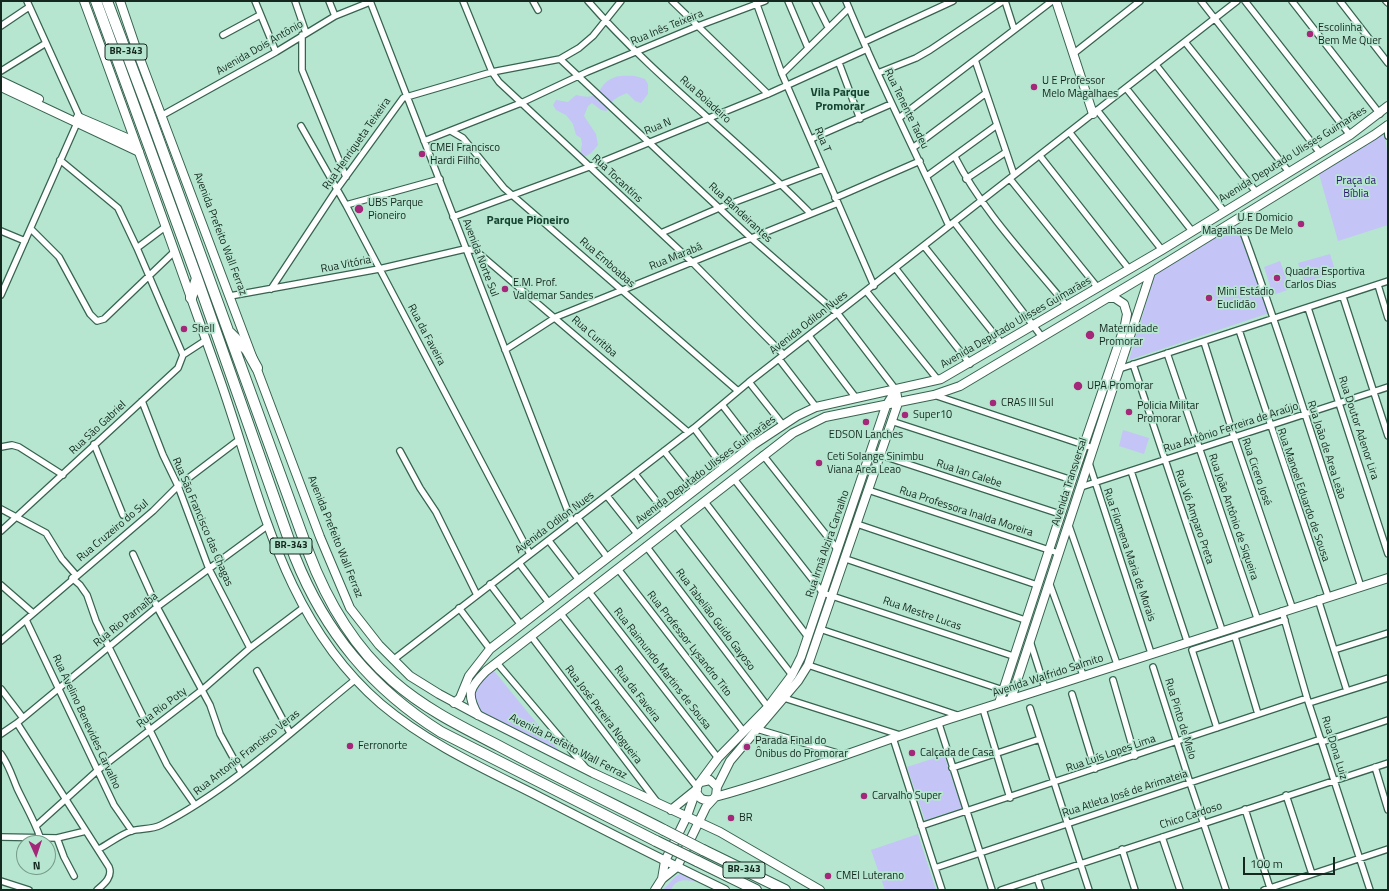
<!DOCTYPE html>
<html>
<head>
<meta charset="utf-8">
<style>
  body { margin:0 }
  #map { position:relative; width:1389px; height:891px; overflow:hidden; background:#b6e6cf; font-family:"Titillium Web",sans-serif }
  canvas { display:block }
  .frame { position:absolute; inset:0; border:2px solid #152820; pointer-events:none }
  .north { position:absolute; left:16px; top:835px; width:40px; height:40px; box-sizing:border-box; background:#b6e6cf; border:1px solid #769a89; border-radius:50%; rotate:177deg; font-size:11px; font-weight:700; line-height:16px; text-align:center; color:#152820 }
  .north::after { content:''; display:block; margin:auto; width:14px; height:18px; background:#a4277a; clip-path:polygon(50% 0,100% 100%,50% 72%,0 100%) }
  .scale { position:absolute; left:1243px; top:857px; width:92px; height:18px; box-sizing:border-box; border:2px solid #152820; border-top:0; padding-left:5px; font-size:12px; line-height:14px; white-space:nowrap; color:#152820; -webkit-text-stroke:3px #b6e6cf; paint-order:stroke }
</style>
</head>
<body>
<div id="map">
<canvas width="1389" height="891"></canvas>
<div class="frame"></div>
<div class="north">N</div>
<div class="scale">100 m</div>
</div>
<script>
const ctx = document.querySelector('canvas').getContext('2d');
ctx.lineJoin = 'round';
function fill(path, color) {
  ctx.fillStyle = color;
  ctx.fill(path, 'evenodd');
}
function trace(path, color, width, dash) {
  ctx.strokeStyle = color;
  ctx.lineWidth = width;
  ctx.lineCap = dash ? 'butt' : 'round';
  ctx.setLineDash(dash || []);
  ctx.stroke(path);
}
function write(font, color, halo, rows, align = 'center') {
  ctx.font = font + ' "Titillium Web",sans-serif';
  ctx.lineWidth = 3.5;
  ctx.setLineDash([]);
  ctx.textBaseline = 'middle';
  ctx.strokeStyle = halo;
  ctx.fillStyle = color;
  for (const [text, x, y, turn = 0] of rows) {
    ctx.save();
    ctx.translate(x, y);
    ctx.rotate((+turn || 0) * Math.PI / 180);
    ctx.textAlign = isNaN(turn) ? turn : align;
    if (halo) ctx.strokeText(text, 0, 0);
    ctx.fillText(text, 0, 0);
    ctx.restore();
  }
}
fill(new Path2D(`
  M 635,76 L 645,79 L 648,84 L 648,94 L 641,103 L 635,101 L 627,93 L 618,97 L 606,106 L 607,111 L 601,110 L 592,103 L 588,106 L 584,116 L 596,134 L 598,145 L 591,153 L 586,156 L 580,155 L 582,144 L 581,138 L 576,135 L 573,124 L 566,115 L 556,110 L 553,105 L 556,100 L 568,102 L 576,95 C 605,102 595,85 613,78 C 619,75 628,76 635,76 Z
  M 1385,130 L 1388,165 L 1388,225 L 1338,241 L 1319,174 Z
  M 1236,225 L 1269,313 L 1129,360 L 1155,274 Z
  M 1330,254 L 1336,273 L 1304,282 L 1298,263 Z
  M 1280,261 L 1290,289 L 1273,295 L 1264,267 Z
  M 1123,430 L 1149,438 L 1144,454 L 1119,446 Z
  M 489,670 L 495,672 L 561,753 L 480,711 L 473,701 L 475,686 Z
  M 944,755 L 962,808 L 925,820 L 907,767 Z
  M 918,834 L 936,890 L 885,890 L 871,850 Z
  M 680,874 L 685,874 L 711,886 C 698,883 678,873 671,890 L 663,890 L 676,876 Z`), '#c4c4f7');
const street = new Path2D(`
  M 27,1 L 80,118
  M 255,1 L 276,52
  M 295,1 L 306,33
  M 329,1 L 335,16
  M 370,1 L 572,522
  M 463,1 L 492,72 L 499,82 L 692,262 L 784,355
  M 533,1 L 538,10
  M 588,1 C 655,78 739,140 810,213
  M 672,1 L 768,94
  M 788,1 L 808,48
  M 815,1 L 828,27
  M 846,1 C 877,77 915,150 949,226
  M 1005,1 L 1014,29
  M 1201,1 L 1320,153
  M 1245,1 L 1350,135
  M 1292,1 L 1380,114
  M 1340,1 L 1388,63
  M 1386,1 L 1388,3
  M 756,2 L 782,74 L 874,286
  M 1,26 L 29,7
  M 223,35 L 260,15
  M 302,35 L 302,70 L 346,177
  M 864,42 L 953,1
  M 1185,42 L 1289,172
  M 1073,54 L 1140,1
  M 560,59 L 751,238 L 838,314 L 896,390
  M 975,60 L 1014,175
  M 839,63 L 860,119
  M 1156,65 L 1256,192
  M 1,71 L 46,43
  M 878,73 L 916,58 L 930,50 L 1003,1
  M 782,74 L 849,8
  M 1126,88 L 1224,211
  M 1097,110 L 1192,231
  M 161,116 L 276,52 L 335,16 L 370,2
  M 899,118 L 1052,1
  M 1387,125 L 1388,136
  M 301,126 L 346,205 L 530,554
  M 451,131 L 463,138 L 504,188 L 738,391
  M 1070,133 L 1162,250
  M 811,139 L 891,104
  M 424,141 L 521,103 L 587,72 L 698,26 L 765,1
  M 914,147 L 986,93
  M 1040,156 L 1129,269
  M 955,157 C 983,212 1028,258 1067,306
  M 60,160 L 118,208 L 137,248 L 165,227
  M 927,176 L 997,125
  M 966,179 L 1006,152
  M 1010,179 L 1098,288
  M 835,198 L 920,161
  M 346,205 L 440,179
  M 453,217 L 589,167 L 768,94 L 867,49
  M 954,222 L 1042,337
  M 31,229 L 59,257 L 90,314 L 97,321 L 104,319 L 174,252
  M 1,231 L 25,241
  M 1243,232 C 1286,349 1322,468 1361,587
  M 661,233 L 719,208 L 823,169
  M 924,246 L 1002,344
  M 137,248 L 183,355
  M 896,269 L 970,364
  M 1378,285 L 1388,318
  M 271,289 L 337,189 L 403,98 L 492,72 L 560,59 L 579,48 L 593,36 L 621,1
  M 867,292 L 938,380
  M 1,295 L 77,123
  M 230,296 L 379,269 L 465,249 L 475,250 L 688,432
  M 1343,297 L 1388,436
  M 1308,308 L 1388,554
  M 1239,330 L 1328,596
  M 809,336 L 856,398
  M 1204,342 L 1234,437 L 1292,607
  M 505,350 L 556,317 L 838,203
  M 1167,353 L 1257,618
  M 779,359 L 816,407
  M 1133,364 L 1222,630
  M 1119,369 L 1388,281
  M 749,382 L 783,425
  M 934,395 L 1093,448
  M 142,401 L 163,455 L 178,486 L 209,569 L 250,648
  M 723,406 L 753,445
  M 891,421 L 1072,480
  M 694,428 L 724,468
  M 94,444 L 123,515
  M 1,447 L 12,445 L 19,447 L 63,475
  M 400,451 L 420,488 L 436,512 L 477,595
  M 664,451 L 695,490
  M 871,452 L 1060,514
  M 763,455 L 838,550
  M 1089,463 L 1151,653
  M 1131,471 L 1187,641
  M 635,474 L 666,513
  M 734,479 L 823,593 L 1013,656
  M 1081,487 L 1388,387
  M 868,490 L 1058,553
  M 607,496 L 638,535
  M 705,502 L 808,637
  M 1,509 L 46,533 L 62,559 L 76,575
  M 577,517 L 608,558
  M 1068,523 L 1117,664
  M 675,524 L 792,675
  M 857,524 L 1037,585
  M 1,531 L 178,368 L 183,355 L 206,340
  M 549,541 L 579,580
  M 646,546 L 768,707
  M 133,554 L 157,607 L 210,705 L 220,734 L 241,772
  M 846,559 L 1025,620
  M 519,563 L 549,603
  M 618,569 L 744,732
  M 72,578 L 80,585 L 87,595 L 96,621 L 167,765 L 195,805
  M 1049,582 L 1083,675
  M 490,584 L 521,625
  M 1,585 L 33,613
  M 589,592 L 718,758
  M 1318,599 L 1347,691
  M 459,608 L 490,649
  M 1282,611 L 1307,698 L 1370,890
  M 561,614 L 697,787
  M 26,620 L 114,805 L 132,831
  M 820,629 L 1003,690
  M 531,636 L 657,802
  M 1235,637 L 1258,714
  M 1,641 L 153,511 L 178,486 L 240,439
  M 1030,641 L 1045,688
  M 1334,650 L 1388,633
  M 393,660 L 694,428 L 749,382 L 1237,1
  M 497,663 L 586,768
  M 808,665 L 960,716
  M 1153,667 L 1190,783 L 1226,890
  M 257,671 L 290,733
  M 1113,680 L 1135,756
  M 1,689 L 23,718
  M 1072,694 L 1095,769
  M 784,698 L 900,735
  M 1309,703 L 1388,678
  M 1030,708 L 1089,890
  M 983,709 L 1010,798
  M 17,723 L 109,867 C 113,877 104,884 97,890
  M 939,724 L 992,890
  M 1217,728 L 1192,650 L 1285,620
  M 757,729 L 844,755
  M 1,734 L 17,723 L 157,607 L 267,526
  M 893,738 L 942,890
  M 1322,742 L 1388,720
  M 1,754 C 9,765 12,776 17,788 C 25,805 34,820 40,837
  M 1375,767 L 1388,810
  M 952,768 L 1040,739
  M 1286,795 L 1312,874
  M 1245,809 L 1270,888
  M 36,826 L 98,770 L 202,690 L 250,648 L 303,608
  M 921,826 L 1307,698
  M 1,837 L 57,838 L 86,831
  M 1162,837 L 1180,890
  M 57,838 L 64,857 L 74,876
  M 99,849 C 110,843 120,835 131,831 C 141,828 151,830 161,825 C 231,789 294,729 356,679
  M 1122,849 L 1135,890
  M 935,868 L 1321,739
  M 1037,878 L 1041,890
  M 1,881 L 29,890
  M 1001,890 L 1388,763
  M 1264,890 L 1388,849`);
const secondary = new Path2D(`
  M 1056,1 L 1093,114
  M 1,81 L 39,99
  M 1,87 L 139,152
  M 78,117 L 134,141
  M 1011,699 L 1151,272
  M 454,703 L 460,698 L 469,676 L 490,649 L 753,445 L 797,416 L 816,407 L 941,379 L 1162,250 L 1350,135 L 1388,106
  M 999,703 L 1072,480 L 1125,325 L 1127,314 L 1124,304 L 1115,298 L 1108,298
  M 478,715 C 466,694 469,688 486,671 L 793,433 L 825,417 L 934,395 L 960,386 L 1151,272 L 1374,135 L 1388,125
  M 701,782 L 710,780 L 717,787
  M 696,791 C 699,799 703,801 711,800
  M 715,797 C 799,774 879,741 962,715 C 1104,670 1245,623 1388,578
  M 662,879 L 665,861 L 687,816 L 698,785 L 718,758 L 768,707 L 792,675 L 801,657 L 886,406 L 896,390
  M 655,890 L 662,879 L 677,867 L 706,807 L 716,796 L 717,787 L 730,761 L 798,681 L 808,665 L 898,403 L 896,390`);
const primary = new Path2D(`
  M 84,1 C 130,125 174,250 218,374 C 260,492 281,618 381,704 C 426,742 480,767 532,793 C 596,826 660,859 725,890
  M 120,1 L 137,51 L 320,537 L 350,608 L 379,645 L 410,676 L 439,694 L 478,715 L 593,773 L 720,832 L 820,890
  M 671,810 L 697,789`);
const highway = new Path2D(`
  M 96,1 L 197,278 L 295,557 C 325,632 372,689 441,732 L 656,841
  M 107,1 L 145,102 L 308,551 C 326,599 354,647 393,681 C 425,709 462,727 499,746 C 553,775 609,802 664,830
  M 191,298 L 197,278
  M 230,333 L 247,350 L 257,368
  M 703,850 L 785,890
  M 697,861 L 756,890`);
trace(street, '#376350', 8);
trace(secondary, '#376350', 10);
trace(primary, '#376350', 10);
trace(highway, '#376350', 12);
trace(street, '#fff', 5.5);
trace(secondary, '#fff', 8);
trace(primary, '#fff', 8);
trace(highway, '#fff', 10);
const highwayBridge = new Path2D(`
  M 664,830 L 703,850
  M 656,841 L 697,861`);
trace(highwayBridge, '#376350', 12, []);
trace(highwayBridge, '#fff', 10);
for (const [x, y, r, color] of [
  [1310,34,4,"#a4277a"],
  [1034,87,4,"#a4277a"],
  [422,154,4,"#a4277a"],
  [359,209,5,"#a4277a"],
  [1301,224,4,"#a4277a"],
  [1277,278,4,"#a4277a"],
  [505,289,4,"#a4277a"],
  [1209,298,4,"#a4277a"],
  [184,329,4,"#a4277a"],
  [1090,335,5,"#a4277a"],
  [1078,386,5,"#a4277a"],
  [993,403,4,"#a4277a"],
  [1129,412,4,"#a4277a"],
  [905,415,4,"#a4277a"],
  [866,422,4,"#a4277a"],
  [819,463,4,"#a4277a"],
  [350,746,4,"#a4277a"],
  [747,747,4,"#a4277a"],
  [912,753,4,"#a4277a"],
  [864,796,4,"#a4277a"],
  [731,818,4,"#a4277a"],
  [828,876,4,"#a4277a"]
]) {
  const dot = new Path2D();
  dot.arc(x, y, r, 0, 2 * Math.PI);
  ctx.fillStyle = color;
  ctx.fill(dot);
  trace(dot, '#b6e6cf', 1.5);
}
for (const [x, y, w] of [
  [126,52,42],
  [291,546,42],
  [744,870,42]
]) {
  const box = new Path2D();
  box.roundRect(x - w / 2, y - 8, w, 16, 3);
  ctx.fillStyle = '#b6e6cf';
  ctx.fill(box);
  trace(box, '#152820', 1);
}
write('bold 10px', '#152820', null, [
  ["BR-343",126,52],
  ["BR-343",291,546],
  ["BR-343",744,870]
]);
write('11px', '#152820', '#b6e6cf', [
  ["Rua Inês Teixeira",667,28,-22],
  ["Avenida Dois Antônio",260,48,-30],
  ["Rua Boiadeiro",705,100,42],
  ["Rua Tenente Tadeu",906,109,64],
  ["Rua N",658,127,-22],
  ["Rua T",822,140,67],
  ["Rua Henriqueta Teixeira",357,144,-55],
  ["Avenida Deputado Ulisses Guimarães",1293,155,-32],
  ["Rua Tocantins",617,179,43],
  ["Rua Bandeirantes",740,213,43],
  ["Avenida Prefeito Wall Ferraz",220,234,69],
  ["Rua Marabá",676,257,-22],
  ["Avenida Norte Sul",480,258,69],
  ["Rua Emboabas",607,263,41],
  ["Rua Vitória",346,265,-11],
  ["Avenida Odilon Nues",809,323,-38],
  ["Avenida Deputado Ulisses Guimarães",1016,323,-30],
  ["Rua da Faveira",426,335,62],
  ["Rua Curitiba",594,337,41],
  ["Rua São Gabriel",98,428,-43],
  ["Rua Antônio Ferreira de Araújo",1231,428,-18],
  ["Rua Doutor Adenor Lira",1358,428,72],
  ["Rua João de Area Leão",1326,450,72],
  ["Avenida Deputado Ulisses Guimarães",706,470,-37],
  ["Rua Cicero José",1256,472,71],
  ["Rua Ian Calebe",969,474,18],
  ["Avenida Transversal",1070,482,-72],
  ["Rua Manoel Eduardo de Sousa",1303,495,71],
  ["Rua Professora Inalda Moreira",966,512,18],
  ["Rua Vó Amparo Preta",1194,517,71],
  ["Rua João Antônio de Siqueira",1233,517,71],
  ["Rua São Francisco das Chagas",202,522,67],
  ["Avenida Odilon Nues",555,523,-37],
  ["Rua Cruzeiro do Sul",113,531,-40],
  ["Avenida Prefeito Wall Ferraz",335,537,68],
  ["Rua Irmã Alzira Carvalho",828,544,-71],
  ["Rua Filomena Maria de Morais",1129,555,71],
  ["Rua Mestre Lucas",922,614,19],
  ["Rua Rio Parnaíba",126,620,-39],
  ["Rua Tabelião Guido Gayoso",715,620,53],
  ["Rua Professor Lysandro Tito",689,644,52],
  ["Rua Raimundo Martins de Sousa",662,669,52],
  ["Avenida Walfrido Salmito",1048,676,-18],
  ["Rua da Faveira",637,694,52],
  ["Rua Rio Poty",162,708,-37],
  ["Rua José Pereira Nogueira",603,715,53],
  ["Rua Pinto de Melo",1180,719,73],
  ["Rua Avelino Benevides Carvalho",86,722,65],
  ["Avenida Prefeito Wall Ferraz",568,747,27],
  ["Rua Dona Luiz",1334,748,73],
  ["Rua Antonio Francisco Veras",247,753,-38],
  ["Rua Luís Lopes Lima",1111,754,-19],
  ["Rua Atleta José de Arimateia",1125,794,-18],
  ["Chico Cardoso",1191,816,-18]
]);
write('11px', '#152820', '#b6e6cf', [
  ["Escolinha",1318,28],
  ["Bem Me Quer",1318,41],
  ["U E Professor",1042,81],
  ["Melo Magalhaes",1042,94],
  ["CMEI Francisco",430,148],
  ["Hardi Filho",430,161],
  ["UBS Parque",368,203],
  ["Pioneiro",368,216],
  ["U E Domicio",1293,218,"right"],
  ["Magalhaes De Melo",1293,231,"right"],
  ["Quadra Esportiva",1285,272],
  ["Carlos Dias",1285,285],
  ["E.M. Prof.",513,283],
  ["Valdemar Sandes",513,296],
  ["Mini Estádio",1217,292],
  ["Euclidão",1217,305],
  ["Shell",192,329],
  ["Maternidade",1099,329],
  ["Promorar",1099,342],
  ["UPA Promorar",1087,386],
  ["CRAS III Sul",1001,403],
  ["Policia Militar",1137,406],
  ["Promorar",1137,419],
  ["Super10",913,415],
  ["EDSON Lanches",866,435,"center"],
  ["Ceti Solange Sinimbu",827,457],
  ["Viana Area Leao",827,470],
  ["Parada Final do",755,741],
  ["Ônibus do Promorar",755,754],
  ["Ferronorte",358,746],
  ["Calçada de Casa",920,753],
  ["Carvalho Super",872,796],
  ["BR",739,818],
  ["CMEI Luterano",836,876]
], 'left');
write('11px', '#2b1471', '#b6e6cf', [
  ["Praça da",1356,181],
  ["Bíblia",1356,194]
]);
write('bold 12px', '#174432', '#b6e6cf', [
  ["Vila Parque",840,93],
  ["Promorar",840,107],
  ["Parque Pioneiro",528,221]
]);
</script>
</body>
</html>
